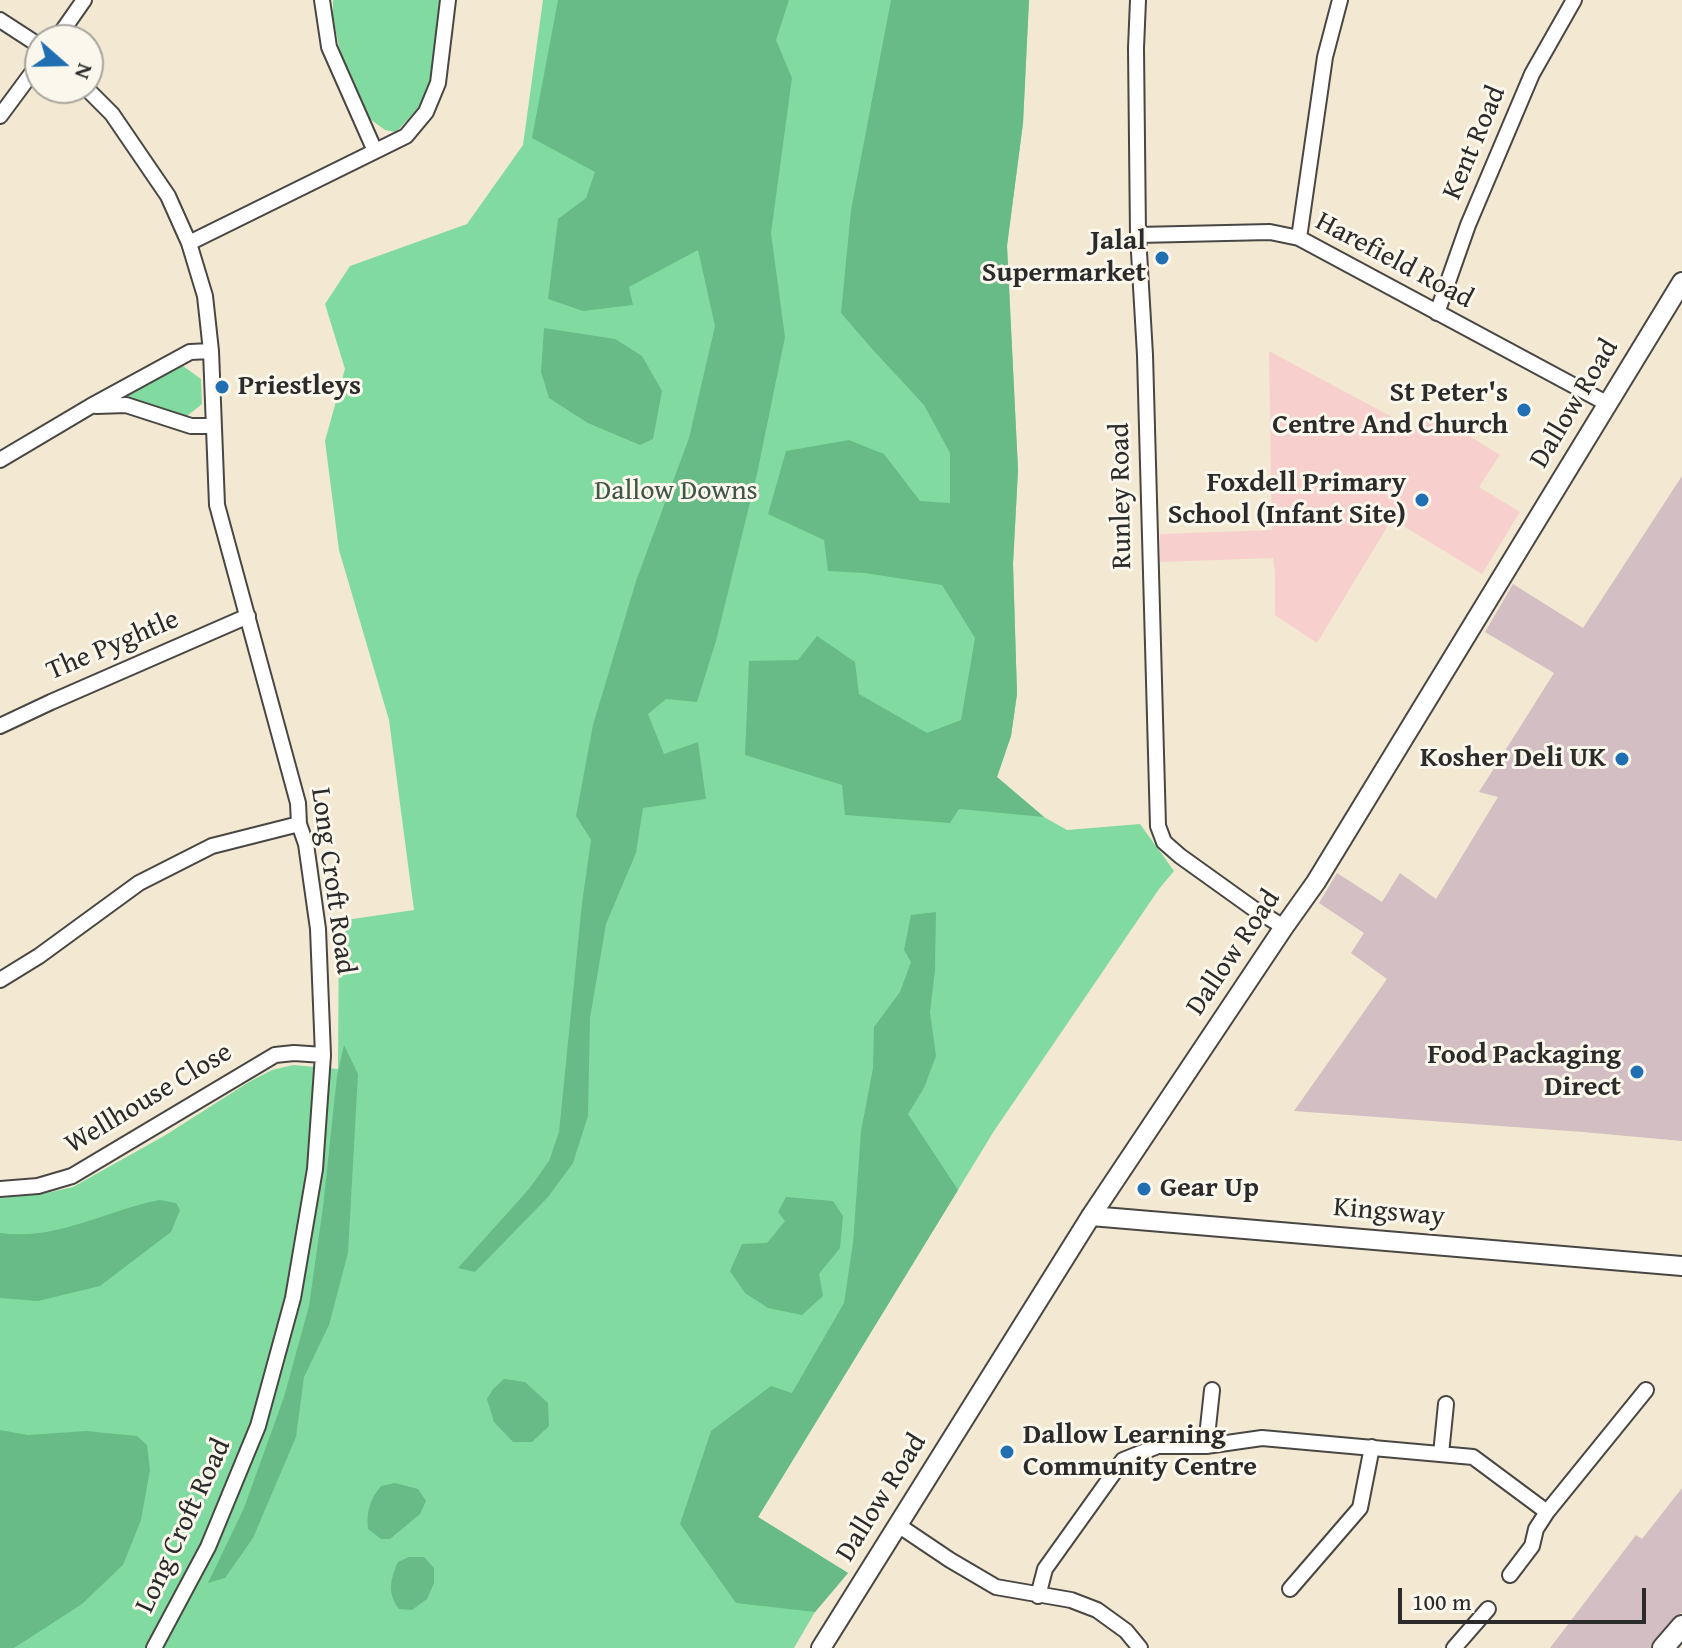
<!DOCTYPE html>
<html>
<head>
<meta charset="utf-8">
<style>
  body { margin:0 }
  #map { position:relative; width:1682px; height:1648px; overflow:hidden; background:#f3e8d1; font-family:"Gentium Book Plus",serif }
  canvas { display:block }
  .north { position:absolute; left:24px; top:24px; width:80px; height:80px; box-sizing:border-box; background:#fbf7ec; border:2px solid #a8a59f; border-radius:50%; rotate:110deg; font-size:22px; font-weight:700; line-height:32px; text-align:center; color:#2b2b2b }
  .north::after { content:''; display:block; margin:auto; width:28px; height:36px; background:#1f6fb2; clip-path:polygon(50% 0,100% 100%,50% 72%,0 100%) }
  .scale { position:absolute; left:1398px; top:1588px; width:248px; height:36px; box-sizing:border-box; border:4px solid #2b2b2b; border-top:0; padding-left:10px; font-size:24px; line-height:28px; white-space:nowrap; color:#2b2b2b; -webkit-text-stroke:6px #fbf7ec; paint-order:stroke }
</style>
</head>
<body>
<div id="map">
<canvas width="1682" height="1648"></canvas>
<div class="north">N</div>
<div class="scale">100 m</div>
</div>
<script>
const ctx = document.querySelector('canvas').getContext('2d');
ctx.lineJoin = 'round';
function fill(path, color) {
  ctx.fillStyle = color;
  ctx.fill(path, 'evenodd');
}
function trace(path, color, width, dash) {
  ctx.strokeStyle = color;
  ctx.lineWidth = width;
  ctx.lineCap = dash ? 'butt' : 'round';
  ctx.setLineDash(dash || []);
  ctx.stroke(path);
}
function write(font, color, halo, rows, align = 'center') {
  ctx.font = font + ' "Gentium Book Plus",serif';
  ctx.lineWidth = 6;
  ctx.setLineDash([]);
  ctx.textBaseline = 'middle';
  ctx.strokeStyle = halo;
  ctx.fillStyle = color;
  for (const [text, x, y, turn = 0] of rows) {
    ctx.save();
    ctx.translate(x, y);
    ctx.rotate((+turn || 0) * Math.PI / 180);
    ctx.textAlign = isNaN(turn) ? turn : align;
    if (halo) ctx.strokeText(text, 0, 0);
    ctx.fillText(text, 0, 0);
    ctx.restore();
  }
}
fill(new Path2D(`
  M 1269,351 L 1420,432 L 1431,412 L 1500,455 L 1479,487 L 1520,512 L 1482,574 L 1392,519 L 1317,643 L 1275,615 L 1275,573 L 1273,558 L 1160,562 L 1160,534 L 1272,530 Z`), '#f7d0cd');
fill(new Path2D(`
  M 1682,476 L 1682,1141 L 1583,1132 L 1294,1111 L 1387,979 L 1351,953 L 1364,933 L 1319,903 L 1337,873 L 1382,902 L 1400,873 L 1436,899 L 1498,797 L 1479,792 L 1554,673 L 1485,632 L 1513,584 L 1583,628 Z
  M 1682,1488 L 1682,1612 L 1651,1648 L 1550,1648 L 1636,1535 L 1642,1539 Z`), '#d2bec3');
fill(new Path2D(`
  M 333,0 L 441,0 L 436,64 L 423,103 L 396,132 L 385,130 L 366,116 L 342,60 L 333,19 Z
  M 543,0 L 1029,0 L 1023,123 L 1007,246 L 1018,470 L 1013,564 L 1017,694 L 1011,736 L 997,777 L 1044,817 L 1067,830 L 1140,824 L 1174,871 L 1159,889 L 994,1131 L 758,1517 L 848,1573 L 815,1612 L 794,1648 L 0,1648 L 0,1198 L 42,1194 L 73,1187 L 164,1136 L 249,1082 L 272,1070 L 293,1065 L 338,1069 L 339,921 L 414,910 L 389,720 L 339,550 L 325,441 L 345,369 L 325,304 L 350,266 L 467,224 L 523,145 Z
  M 183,366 L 201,379 L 202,404 L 187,416 L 128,397 L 127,394 Z`), '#81dba1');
fill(new Path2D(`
  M 558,0 L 789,0 L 776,40 L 792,78 L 771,233 L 785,337 L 757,474 L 716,641 L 697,702 L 666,699 L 648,714 L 664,754 L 698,742 L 706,799 L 643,808 L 636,853 L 606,924 L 590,1018 L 588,1116 L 573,1163 L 548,1197 L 475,1272 L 458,1268 L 529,1189 L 549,1161 L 559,1132 L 582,903 L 591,840 L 576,816 L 593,725 L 636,581 L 689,438 L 715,326 L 698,250 L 629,287 L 633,305 L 583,311 L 548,299 L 558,219 L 586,198 L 595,172 L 532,138 Z
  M 891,0 L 1029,0 L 1023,123 L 1007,246 L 1018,470 L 1013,564 L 1017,694 L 1011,736 L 997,777 L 1044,817 L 959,809 L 950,823 L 845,815 L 842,785 L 745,755 L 749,661 L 798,660 L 817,636 L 855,662 L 859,694 L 927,733 L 961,720 L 975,638 L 942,585 L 865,573 L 828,571 L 824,540 L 768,514 L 786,451 L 849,440 L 884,454 L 920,501 L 950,503 L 950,453 L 924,405 L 873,350 L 841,313 L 851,210 Z
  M 544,328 L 615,339 L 642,356 L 662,391 L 653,439 L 640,445 L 588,423 L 549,398 L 541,372 Z
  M 936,912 L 935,970 L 930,1012 L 936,1056 L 924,1088 L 908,1114 L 958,1190 L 758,1517 L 848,1573 L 815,1612 L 736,1603 L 680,1524 L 711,1431 L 771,1386 L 792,1393 L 844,1303 L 853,1243 L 861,1131 L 873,1068 L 874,1027 L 900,992 L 911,962 L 904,950 L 911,915 Z
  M 344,1045 L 358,1074 L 348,1253 L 329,1325 L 304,1377 L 296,1437 L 253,1538 L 225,1578 L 208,1583 L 244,1508 L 284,1397 L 309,1306 L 323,1207 L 337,1076 Z
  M 786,1197 L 833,1201 L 843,1216 L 840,1248 L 819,1274 L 823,1296 L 802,1315 L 768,1308 L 745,1293 L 730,1271 L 742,1244 L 767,1243 L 785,1221 L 778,1212 Z
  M 160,1200 L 176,1203 L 180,1210 L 171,1232 L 100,1286 L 38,1301 L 0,1298 L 0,1233 C 57,1241 106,1210 160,1200 Z
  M 504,1379 L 525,1382 L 548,1403 L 549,1426 L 532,1442 L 513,1442 L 494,1422 L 487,1399 L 493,1389 Z
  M 0,1430 L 28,1435 L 86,1431 L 137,1436 L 147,1445 L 150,1470 L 141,1520 L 123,1565 L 82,1604 L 14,1648 L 0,1648 Z
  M 395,1483 L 418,1489 L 426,1501 L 420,1514 L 390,1539 L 381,1539 L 368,1529 C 366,1512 370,1499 381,1486 Z
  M 409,1557 L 424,1557 L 434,1568 L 434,1583 L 427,1599 L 412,1610 L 399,1609 C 387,1593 390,1580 398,1562 Z`), '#68bb87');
const street = new Path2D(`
  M 322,0 L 329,47 L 375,151
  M 1138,0 L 1136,48 L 1138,235 L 1145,355 L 1158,826 L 1164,842 L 1180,856 L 1254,909 L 1284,927
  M 0,20 L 40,46
  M 56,40 L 84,0
  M 86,88 L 112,114 L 168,196 L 189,243 L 205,296 L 211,351 L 217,505 L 298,803 L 299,824 L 306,844 L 318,929 L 323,1055 L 315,1169 L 293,1298 L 258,1426 L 208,1547 L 154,1648
  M 0,116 L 40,62
  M 1138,235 L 1270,232 L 1299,238 L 1608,404
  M 1299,238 L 1325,57 L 1340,0
  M 189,243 L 406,136 L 426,112 L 438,83 L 448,0
  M 1437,313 L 1468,225 L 1532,74 L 1574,0
  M 96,406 L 126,405 L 191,426 L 214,426
  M 0,460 L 91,406 L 190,352 L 211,351
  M 0,726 L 51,702 L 248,616
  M 0,980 L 39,956 L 139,883 L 212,846 L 299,824
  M 0,1189 L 38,1186 L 72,1176 L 275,1055 L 294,1053 L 323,1055
  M 1206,1446 L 1212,1390
  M 1441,1454 L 1446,1404
  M 898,1525 L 950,1560 L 996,1587 L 1071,1600 L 1097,1610 L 1126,1631 L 1140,1648
  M 1510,1575 L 1532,1546 L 1536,1529 L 1547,1512
  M 1290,1589 L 1360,1508 L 1372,1447
  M 1038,1596 L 1045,1569 L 1123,1460 L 1158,1446 L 1206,1446 L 1262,1438 L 1473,1457 L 1547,1512 L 1646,1390
  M 1454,1648 L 1488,1609`);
const secondary = new Path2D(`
  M 1091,1216 L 1682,1266
  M 821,1648 L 1091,1216 L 1284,927 L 1316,882 L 1682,282`);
const primary = new Path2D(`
  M 1663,1648 L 1682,1626`);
trace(street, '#494744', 18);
trace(secondary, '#494744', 22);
trace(primary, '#494744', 24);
trace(street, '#fff', 14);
trace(secondary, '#fff', 18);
trace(primary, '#fff', 20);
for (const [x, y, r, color] of [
  [1162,258,8,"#1f6fb2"],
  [222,387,8,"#1f6fb2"],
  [1524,410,8,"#1f6fb2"],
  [1422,500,8,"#1f6fb2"],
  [1622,759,8,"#1f6fb2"],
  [1637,1072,8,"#1f6fb2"],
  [1144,1189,8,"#1f6fb2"],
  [1007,1452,8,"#1f6fb2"]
]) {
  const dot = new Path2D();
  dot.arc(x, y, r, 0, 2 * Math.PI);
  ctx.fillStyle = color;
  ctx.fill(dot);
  trace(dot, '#fbf7ec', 3);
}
write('28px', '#2b2b2b', '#fbf7ec', [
  ["Kent Road",1475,143,-67],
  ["Harefield Road",1394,261,28],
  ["Dallow Road",1575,404,-59],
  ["Runley Road",1122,496,-91],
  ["The Pyghtle",113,646,-23],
  ["Long Croft Road",332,881,82],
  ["Dallow Road",1234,953,-56],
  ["Wellhouse Close",149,1099,-31],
  ["Kingsway",1389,1213,5],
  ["Dallow Road",882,1498,-58],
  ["Long Croft Road",184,1526,-65]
]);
write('bold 28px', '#2b2b2b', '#fbf7ec', [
  ["Jalal",1146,242],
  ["Supermarket",1146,274],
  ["Priestleys",238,387,"left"],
  ["St Peter's",1508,394],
  ["Centre And Church",1508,426],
  ["Foxdell Primary",1406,484],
  ["School (Infant Site)",1406,516],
  ["Kosher Deli UK",1606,759],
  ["Food Packaging",1621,1056],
  ["Direct",1621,1088],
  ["Gear Up",1160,1189,"left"],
  ["Dallow Learning",1023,1436,"left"],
  ["Community Centre",1023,1468,"left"]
], 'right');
write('28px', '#405748', '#fbf7ec', [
  ["Dallow Downs",676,492]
]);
</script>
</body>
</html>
